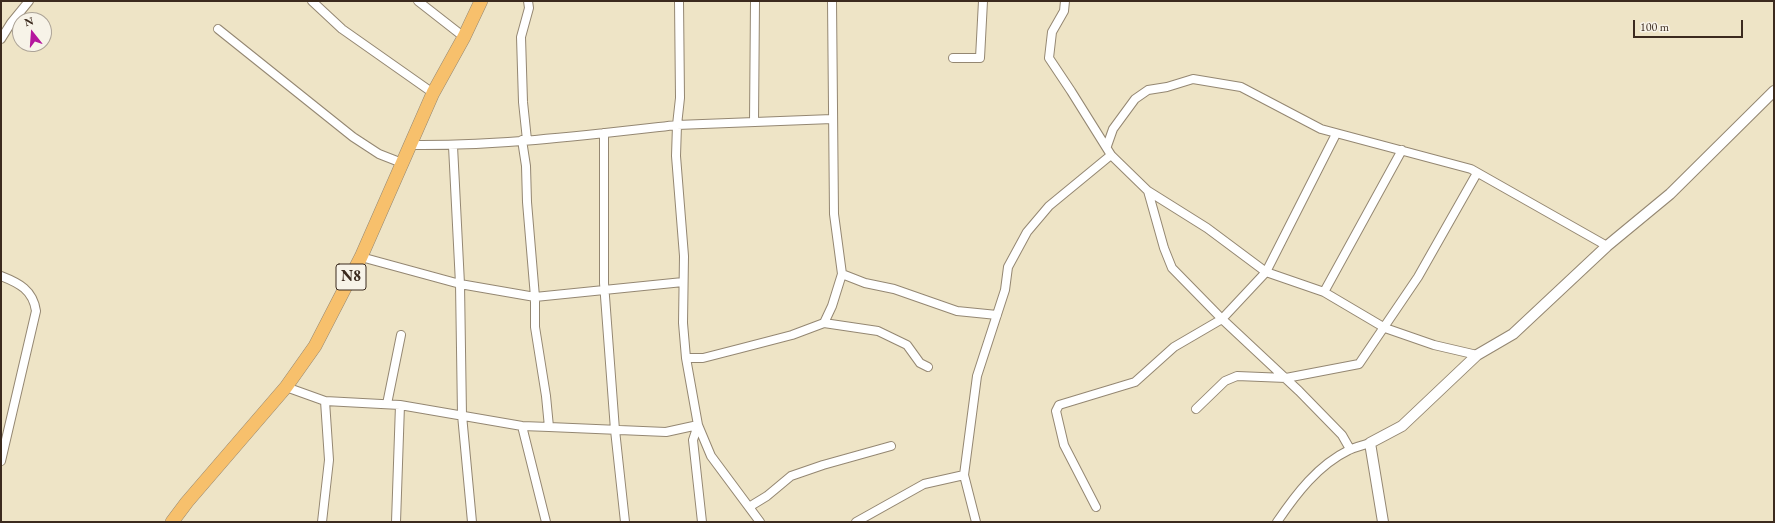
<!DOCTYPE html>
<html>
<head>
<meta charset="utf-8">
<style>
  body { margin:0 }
  #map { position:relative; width:1775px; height:523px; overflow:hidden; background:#eee4c6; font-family:"EB Garamond",serif }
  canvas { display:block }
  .frame { position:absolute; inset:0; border:2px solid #3b2a1e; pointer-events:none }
  .north { position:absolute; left:12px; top:12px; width:40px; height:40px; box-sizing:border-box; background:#f7f3e8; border:1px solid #aca397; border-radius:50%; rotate:343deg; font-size:11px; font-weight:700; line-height:16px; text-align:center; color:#3b2a1e }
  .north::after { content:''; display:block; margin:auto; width:14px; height:18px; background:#b5179e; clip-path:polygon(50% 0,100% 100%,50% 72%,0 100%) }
  .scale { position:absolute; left:1633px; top:20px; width:110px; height:18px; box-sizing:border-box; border:2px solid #3b2a1e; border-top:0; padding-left:5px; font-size:12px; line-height:14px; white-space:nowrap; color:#3b2a1e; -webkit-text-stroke:3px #f7f3e8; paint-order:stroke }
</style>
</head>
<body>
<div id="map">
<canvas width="1775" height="523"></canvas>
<div class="frame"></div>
<div class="north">N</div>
<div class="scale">100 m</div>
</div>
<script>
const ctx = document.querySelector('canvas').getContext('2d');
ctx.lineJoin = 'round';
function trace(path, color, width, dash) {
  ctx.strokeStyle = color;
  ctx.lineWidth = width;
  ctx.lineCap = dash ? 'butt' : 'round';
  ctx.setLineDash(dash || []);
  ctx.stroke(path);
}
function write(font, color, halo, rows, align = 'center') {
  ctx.font = font + ' "EB Garamond",serif';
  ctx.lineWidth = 3;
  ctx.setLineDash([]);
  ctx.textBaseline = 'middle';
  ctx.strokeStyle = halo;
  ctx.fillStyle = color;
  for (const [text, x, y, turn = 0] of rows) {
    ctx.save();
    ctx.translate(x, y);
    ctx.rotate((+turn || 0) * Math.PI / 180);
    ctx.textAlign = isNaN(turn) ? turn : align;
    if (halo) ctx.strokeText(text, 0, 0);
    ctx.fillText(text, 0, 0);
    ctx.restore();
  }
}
const minor = new Path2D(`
  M 312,1 L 342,29 L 433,93
  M 418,1 L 464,37
  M 679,1 L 680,98 L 677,125 L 832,119
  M 1065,1 L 1064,11 L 1052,32 L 1049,58 L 1071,91 L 1111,155 L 1148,191 L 1164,248 L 1172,268 L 1222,319 L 1299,391 L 1342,435 L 1350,449
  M 218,29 L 353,137 L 379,154 L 402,163
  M 1,39 L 11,23 L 29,1
  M 953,58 L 980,58 L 983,1
  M 754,122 L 755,1
  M 604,133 L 604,283 L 615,430 L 625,522
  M 522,140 L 526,166 L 527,202 L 535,297 L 535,327 L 546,396 L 549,427 L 666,432 L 698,425
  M 527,140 L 523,102 L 521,37 L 529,8 L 528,1
  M 411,145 C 500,146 589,135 677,125 L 676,156 L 684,256 L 683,323 L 686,358 L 698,425 L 711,456 L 760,522
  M 453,146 L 460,284 L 462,415 L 472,522
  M 1107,146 L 1113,129 L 1135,99 L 1148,90 L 1167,87 L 1193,79 L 1241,87 L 1321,129 L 1471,169 L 1607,246
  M 1148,191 L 1207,228 L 1266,272 L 1324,292 L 1385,328 L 1434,345 L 1477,355
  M 361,257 L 460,284 L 535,297 L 683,282
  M 842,274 L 865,283 L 894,289 L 957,311 L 997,315
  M 1,276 C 19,283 33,290 36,311 L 1,461
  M 1324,292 L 1402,150
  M 824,323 L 832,306 L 842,274 L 834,214 L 832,1
  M 686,358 L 703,358 L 742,348 L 792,335 L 824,323 L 878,331 L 907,345 L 920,363 L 928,367
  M 286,387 L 325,401 L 400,405 L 522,426 L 549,427
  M 387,404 L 401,335
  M 1196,409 L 1225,381 L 1237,376 L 1286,378 L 1359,364 L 1418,277 L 1477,173
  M 698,425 L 693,440 L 702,522
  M 522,426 L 546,522
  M 749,507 L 767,496 L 791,476 L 823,465 L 891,446
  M 1096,507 L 1064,445 L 1056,411 L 1059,405 L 1135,382 L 1174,347 L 1222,319 L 1266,272 L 1336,134
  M 322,522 L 329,460 L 325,401
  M 396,522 L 400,405
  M 856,522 L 924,484 L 964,475
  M 976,522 L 964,475 L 977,376 L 1005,290 L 1008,267 L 1027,232 L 1049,206 L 1111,155
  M 1277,522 C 1296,494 1318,465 1349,450 C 1356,447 1363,445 1370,443`);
const tertiary = new Path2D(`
  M 1383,522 L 1370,443 L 1402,426 L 1477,355 L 1513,334 L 1607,246 L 1670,194 L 1774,91`);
const primary = new Path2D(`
  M 172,522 L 187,502 L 286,387 L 315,346 L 361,257 L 433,93 L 464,37 L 481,1`);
trace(minor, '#948772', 10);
trace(tertiary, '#948772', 12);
trace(primary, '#948772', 14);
trace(minor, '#fff', 8);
trace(tertiary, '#fff', 10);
trace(primary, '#f7c06c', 13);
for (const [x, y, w] of [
  [351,277,30]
]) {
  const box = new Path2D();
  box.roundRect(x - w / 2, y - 13, w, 26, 3);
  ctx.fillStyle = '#f7f3e8';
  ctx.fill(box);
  trace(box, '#3b2a1e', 1);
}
write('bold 15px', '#3b2a1e', null, [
  ["N8",351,277]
]);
</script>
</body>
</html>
